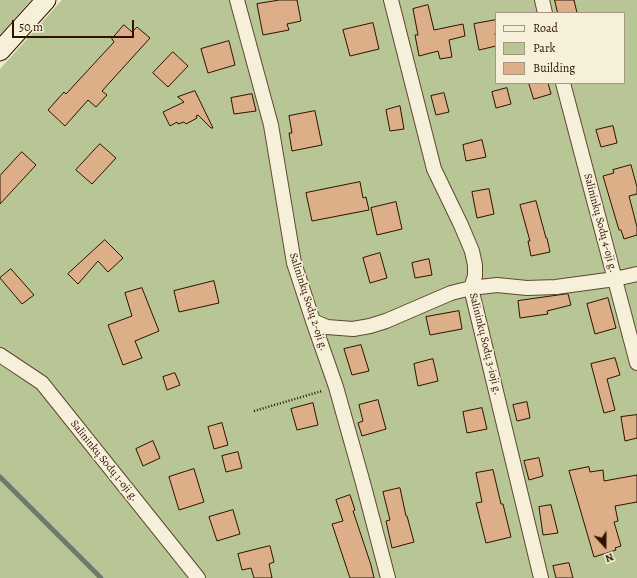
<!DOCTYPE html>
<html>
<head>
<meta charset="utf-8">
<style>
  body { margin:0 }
  #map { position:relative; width:637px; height:578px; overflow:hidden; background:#f1e7c4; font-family:Alegreya,serif }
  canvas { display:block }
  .legend { position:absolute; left:495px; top:12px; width:130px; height:72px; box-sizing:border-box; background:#f6efd9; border:1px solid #a69783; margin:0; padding:5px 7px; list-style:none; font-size:12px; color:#2f1202 }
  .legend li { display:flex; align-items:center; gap:8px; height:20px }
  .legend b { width:20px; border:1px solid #a69783 }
  .north { position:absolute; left:585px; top:526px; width:40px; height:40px; -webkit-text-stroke:3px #f6efd9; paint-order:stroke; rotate:159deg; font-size:11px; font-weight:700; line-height:16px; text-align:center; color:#2f1202 }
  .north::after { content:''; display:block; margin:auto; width:14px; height:18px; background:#2f1202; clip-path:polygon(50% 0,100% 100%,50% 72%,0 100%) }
  .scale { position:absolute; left:12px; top:20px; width:122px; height:18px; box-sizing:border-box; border:2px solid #2f1202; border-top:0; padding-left:5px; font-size:12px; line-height:14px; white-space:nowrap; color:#2f1202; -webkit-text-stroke:3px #f6efd9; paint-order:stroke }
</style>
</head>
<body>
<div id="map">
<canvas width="637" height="578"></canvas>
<ul class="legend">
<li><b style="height:5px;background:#f6efd9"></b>Road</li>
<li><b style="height:11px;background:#b8c595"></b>Park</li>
<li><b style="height:11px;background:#ddaf88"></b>Building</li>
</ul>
<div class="north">N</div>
<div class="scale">50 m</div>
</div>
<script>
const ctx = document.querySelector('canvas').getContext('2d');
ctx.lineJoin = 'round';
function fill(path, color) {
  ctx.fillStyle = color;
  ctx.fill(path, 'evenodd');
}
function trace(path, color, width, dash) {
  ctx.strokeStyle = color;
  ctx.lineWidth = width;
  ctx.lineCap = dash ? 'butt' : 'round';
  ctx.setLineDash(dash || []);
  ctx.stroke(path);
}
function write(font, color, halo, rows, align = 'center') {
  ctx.font = font + ' Alegreya,serif';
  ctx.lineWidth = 3.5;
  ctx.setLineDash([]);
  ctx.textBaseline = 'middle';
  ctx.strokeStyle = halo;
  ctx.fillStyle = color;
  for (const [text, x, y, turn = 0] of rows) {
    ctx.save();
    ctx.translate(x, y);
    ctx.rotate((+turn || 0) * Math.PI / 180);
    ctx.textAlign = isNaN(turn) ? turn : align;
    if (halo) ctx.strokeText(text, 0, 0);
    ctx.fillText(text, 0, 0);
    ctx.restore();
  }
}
fill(new Path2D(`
  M 0,0 L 31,0 L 0,35 Z
  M 62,0 L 637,0 L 637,578 L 0,578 L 0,69 ZM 496,13 L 624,13 L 624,83 L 496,83 Z`), '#b8c595');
trace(new Path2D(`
  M 0,477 L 101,578`), '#707a6c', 5);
const building = new Path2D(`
  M 280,0 L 297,0 L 301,21 L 287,24 L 289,30 L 263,35 L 257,4 Z
  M 555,0 L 574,0 L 577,13 L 558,13 Z
  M 428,5 L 434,30 L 463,24 L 465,36 L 449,40 L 452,57 L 440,59 L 438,51 L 419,56 L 415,35 L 418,35 L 413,9 Z
  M 496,20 L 496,32 L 495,33 L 496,39 L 496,46 L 479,50 L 474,24 Z
  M 373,23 L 379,49 L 350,56 L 343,30 Z
  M 124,25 L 132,32 L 137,27 L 150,38 L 102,91 L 107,95 L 96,107 L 88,100 L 65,126 L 48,110 L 64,92 L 66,94 L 114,42 L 112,39 Z
  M 229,41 L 235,65 L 208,73 L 201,49 Z
  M 173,52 L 188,66 L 168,87 L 153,73 Z
  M 529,83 L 548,83 L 551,94 L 534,99 Z
  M 507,88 L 511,104 L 496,108 L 492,92 Z
  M 195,91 L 213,128 L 211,128 L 198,115 L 196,116 L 197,118 L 186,124 L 184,122 L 178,124 L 177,122 L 170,126 L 163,112 L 184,102 L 178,97 Z
  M 444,93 L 449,112 L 436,115 L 431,96 Z
  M 252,94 L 256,111 L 234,114 L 231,98 Z
  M 400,106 L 404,129 L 390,131 L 386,110 Z
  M 315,111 L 322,145 L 292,151 L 289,133 L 292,133 L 289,116 Z
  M 613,126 L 617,143 L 601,147 L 596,130 Z
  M 482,140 L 486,157 L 466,161 L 463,145 Z
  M 100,144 L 116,158 L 92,184 L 76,170 Z
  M 22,152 L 36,165 L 0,204 L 0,176 Z
  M 631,165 L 637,187 L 637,194 L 629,196 L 637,227 L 637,235 L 624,239 L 621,230 L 619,230 L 603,176 L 614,173 L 613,170 Z
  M 360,182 L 363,198 L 366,197 L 369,210 L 312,221 L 306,193 Z
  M 489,189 L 494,214 L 477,218 L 472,192 Z
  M 536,201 L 546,238 L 547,238 L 550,252 L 531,256 L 528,241 L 530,241 L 520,205 Z
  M 396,202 L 402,229 L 377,235 L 371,208 Z
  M 105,240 L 123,258 L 108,272 L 98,261 L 78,284 L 68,274 Z
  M 380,253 L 387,278 L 370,283 L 363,258 Z
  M 429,259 L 432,275 L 415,278 L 412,263 Z
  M 11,269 L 34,295 L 22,304 L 0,278 Z
  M 214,281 L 219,303 L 179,312 L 174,291 Z
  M 142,288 L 159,331 L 135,341 L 142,358 L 123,365 L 108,325 L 132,316 L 125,293 Z
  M 568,294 L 571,305 L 547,311 L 548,314 L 520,318 L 518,301 Z
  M 608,298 L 616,328 L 595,334 L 587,304 Z
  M 459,311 L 462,329 L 430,335 L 426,317 Z
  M 361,345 L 369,371 L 352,375 L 344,349 Z
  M 615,358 L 620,375 L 607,379 L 615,410 L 604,413 L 591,364 Z
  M 433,359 L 438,381 L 418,386 L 414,364 Z
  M 175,373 L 180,385 L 167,390 L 163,377 Z
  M 378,400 L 386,429 L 362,436 L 358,423 L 363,421 L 359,405 Z
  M 527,402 L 530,418 L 517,421 L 513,405 Z
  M 313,403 L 318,425 L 297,430 L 291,409 Z
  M 482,408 L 487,429 L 467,433 L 463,412 Z
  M 637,415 L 637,438 L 625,441 L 621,417 Z
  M 222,423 L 228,445 L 214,449 L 208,427 Z
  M 153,441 L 160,458 L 143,466 L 136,449 Z
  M 238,452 L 242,468 L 226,472 L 222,456 Z
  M 539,458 L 543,476 L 529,480 L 524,461 Z
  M 589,467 L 590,472 L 603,470 L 604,481 L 637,475 L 637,502 L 615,506 L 618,521 L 614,522 L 621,546 L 615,548 L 616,550 L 594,557 L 569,471 Z
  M 194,469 L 204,502 L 179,510 L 169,477 Z
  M 493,470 L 501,504 L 503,504 L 511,537 L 486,543 L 476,503 L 482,502 L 476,473 Z
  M 400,488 L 406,516 L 407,516 L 414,542 L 392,548 L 386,521 L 390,520 L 383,492 Z
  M 350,495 L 355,510 L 353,511 L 371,565 L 374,578 L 350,578 L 332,524 L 343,521 L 336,500 Z
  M 551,505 L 558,533 L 543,535 L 539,507 Z
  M 233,510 L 240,534 L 217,541 L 209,517 Z
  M 270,546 L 274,562 L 269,564 L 272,578 L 254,578 L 251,568 L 242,570 L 238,554 Z
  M 569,563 L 573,578 L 556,578 L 553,566 Z`);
fill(building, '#ddaf88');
trace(building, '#2f1202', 1);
const minor = new Path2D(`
  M 237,0 L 271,125 L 294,263 L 313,321 L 336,387 L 363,483 L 388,578
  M 391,0 L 434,169 L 461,225 L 472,251 L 475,265 L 475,276 L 471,288 L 541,578
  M 542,0 L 545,13
  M 563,83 L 637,363
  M 313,321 L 327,327 L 353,329 L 370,326 L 386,321 L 451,293 L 471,288 L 497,285 L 527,288 L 556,287 L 615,279 L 637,274
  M 0,355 L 42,383 L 198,578`);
const secondary = new Path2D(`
  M 0,51 L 46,0`);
trace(minor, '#604732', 16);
trace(secondary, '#2f1202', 21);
trace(new Path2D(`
  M 254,411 L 322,391`), '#2f1202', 2.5, [1, 2]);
trace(minor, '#f6efd9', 14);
trace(secondary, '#f6efd9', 19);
write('11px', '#2f1202', '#f6efd9', [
  ["Salininkų Sodų 4-oji g.",600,223,75],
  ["Salininkų Sodų 2-oji g.",308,302,72],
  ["Salininkų Sodų 3-ioji g.",485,344,76],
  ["Salininkų Sodų 1-oji g.",104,461,51]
]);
</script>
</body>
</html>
